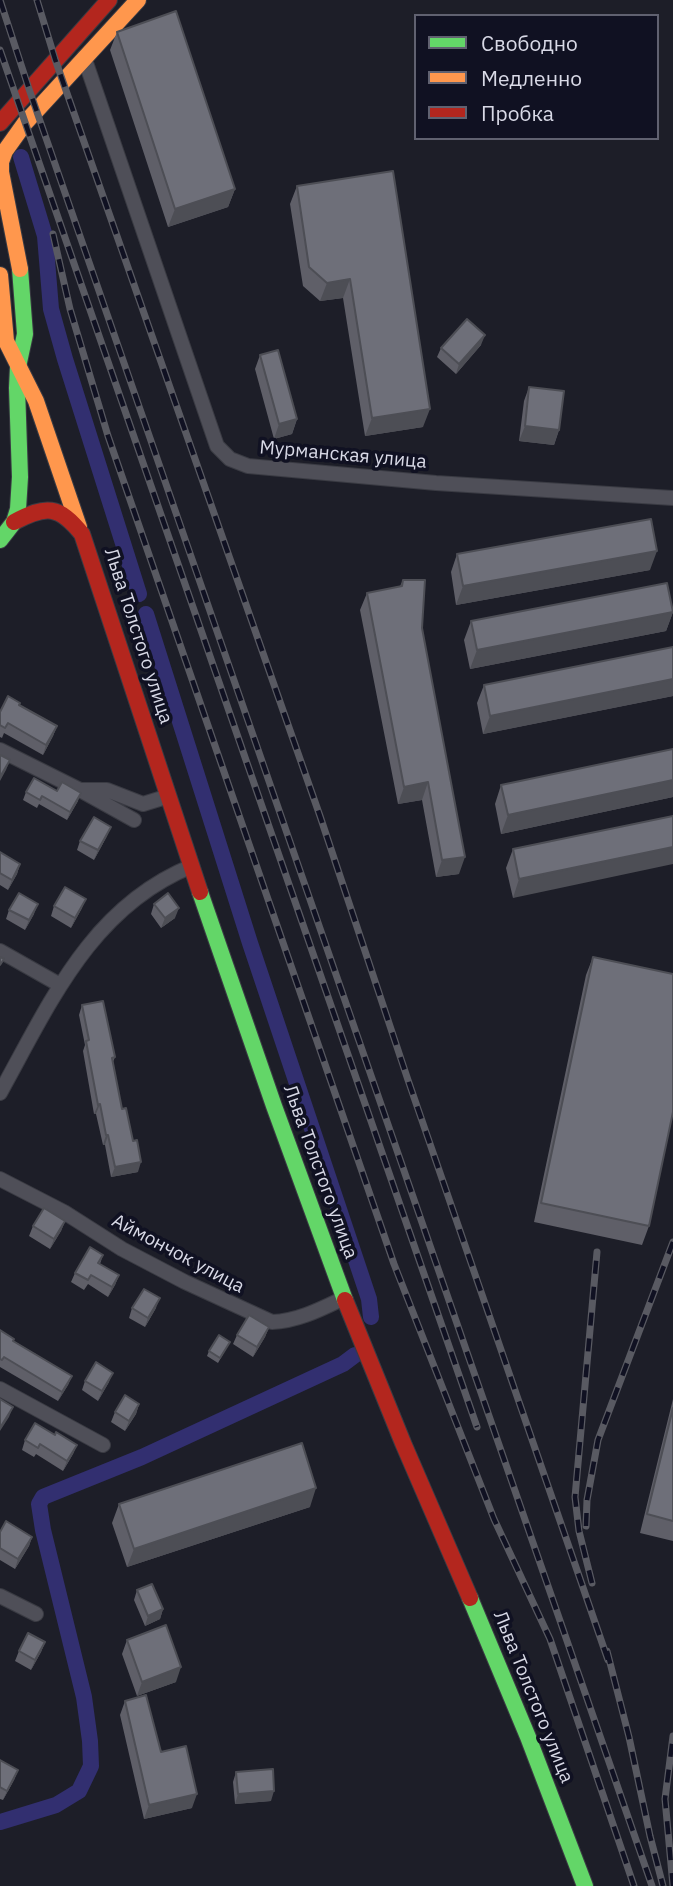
<!DOCTYPE html>
<html>
<head>
<meta charset="utf-8">
<style>
  body { margin:0 }
  #map { position:relative; width:673px; height:1886px; overflow:hidden; background:#1d1e28; font-family:"IBM Plex Sans",sans-serif }
  canvas { display:block }
  .legend { position:absolute; left:414px; top:14px; width:245px; height:126px; box-sizing:border-box; background:#101122; border:2px solid #606170; margin:0; padding:9px 12px; list-style:none; font-size:21px; color:#d8d9e6 }
  .legend li { display:flex; align-items:center; gap:14px; height:35px }
  .legend b { width:35px; border:2px solid #606170 }
</style>
</head>
<body>
<div id="map">
<canvas width="673" height="1886"></canvas>
<ul class="legend">
<li><b style="height:9px;background:#63d668"></b>Свободно</li>
<li><b style="height:9px;background:#ff974d"></b>Медленно</li>
<li><b style="height:9px;background:#b3261e"></b>Пробка</li>
</ul>
</div>
<script>
const ctx = document.querySelector('canvas').getContext('2d');
ctx.lineJoin = 'round';
function trace(path, color, width, dash) {
  ctx.strokeStyle = color;
  ctx.lineWidth = width;
  ctx.lineCap = dash ? 'butt' : 'round';
  ctx.setLineDash(dash || []);
  ctx.stroke(path);
}
function fill(path, color) {
  ctx.fillStyle = color;
  ctx.fill(path, 'evenodd');
}
function write(font, color, halo, rows, align = 'center') {
  ctx.font = font + ' "IBM Plex Sans",sans-serif';
  ctx.lineWidth = 7;
  ctx.setLineDash([]);
  ctx.textBaseline = 'middle';
  ctx.strokeStyle = halo;
  ctx.fillStyle = color;
  for (const [text, x, y, turn = 0] of rows) {
    ctx.save();
    ctx.translate(x, y);
    ctx.rotate((+turn || 0) * Math.PI / 180);
    ctx.textAlign = isNaN(turn) ? turn : align;
    if (halo) ctx.strokeText(text, 0, 0);
    ctx.fillText(text, 0, 0);
    ctx.restore();
  }
}
trace(new Path2D(`
  M 21,157 L 45,236 L 51,309 L 65,359 L 139,594
  M 146,614 L 250,943 L 369,1299 L 371,1317
  M 0,1822 L 56,1805 L 79,1791 L 91,1766 L 90,1741 L 84,1697 L 43,1530 L 39,1504 L 43,1497 L 142,1457 L 343,1364 L 355,1355`), '#322f70', 16);
const street = new Path2D(`
  M 84,57 L 217,446 L 230,459 L 248,466 L 436,483 L 673,498
  M 0,750 L 80,790 L 134,820
  M 81,790 L 107,790 L 143,804 L 169,796
  M 0,951 L 60,985
  M 0,1093 C 50,1003 91,907 192,866
  M 0,1179 L 64,1212 L 122,1249 L 185,1282 L 272,1322 C 298,1321 321,1309 344,1298
  M 0,1389 L 103,1445
  M 0,1596 L 36,1614`);
const fast = new Path2D(`
  M 0,540 L 14,522 L 18,509 L 20,477 L 17,388 L 18,367 L 25,334 L 20,269
  M 200,892 L 274,1106 L 345,1300
  M 470,1598 L 528,1737 L 585,1886`);
const slow = new Path2D(`
  M 20,269 L 1,172 L 1,162 L 5,151 L 25,123 L 138,0
  M 0,275 L 6,341 L 36,401 L 79,527`);
const jam = new Path2D(`
  M 0,123 L 109,0
  M 14,522 C 46,505 59,505 82,534 L 200,892
  M 345,1300 L 403,1443 L 470,1598`);
trace(street, '#3a3b43', 16);
trace(fast, '#3a3b43', 18);
trace(slow, '#3a3b43', 18);
trace(jam, '#3a3b43', 18);
trace(street, '#4f4f58', 14);
trace(fast, '#63d668', 16);
trace(slow, '#ff974d', 16);
trace(jam, '#b3261e', 16);
const rail = new Path2D(`
  M 0,0 L 29,89 L 652,1886
  M 37,0 L 55,59 L 320,816 L 408,1080 L 608,1660
  M 0,50 L 477,1427
  M 53,234 L 70,309 L 108,436 L 394,1264 L 494,1519 L 550,1639 L 634,1886
  M 586,1526 L 587,1500 L 598,1440 L 673,1242
  M 592,1583 L 579,1531 L 575,1497 L 597,1252
  M 607,1651 L 629,1737 L 650,1836 L 663,1886
  M 673,1886 L 665,1799 L 673,1736`);
trace(rail, '#595a62', 7);
trace(rail, '#101122', 4.5, [13]);
fill(new Path2D(`
  M 117,32 L 235,189 L 228,207 L 168,227 L 110,50 Z
  M 393,171 L 423,427 L 365,436 L 343,298 L 320,301 L 303,286 L 290,204 L 297,186 Z
  M 481,345 L 456,374 L 437,357 L 441,348 Z
  M 260,355 L 297,419 L 292,434 L 274,439 L 255,369 Z
  M 529,387 L 559,430 L 554,445 L 519,441 L 524,401 Z
  M 457,554 L 650,570 L 456,605 L 451,572 Z
  M 403,580 L 422,628 L 459,874 L 436,877 L 422,800 L 398,804 L 360,610 L 367,593 L 400,586 Z
  M 673,612 L 666,631 L 470,669 L 464,640 L 471,621 Z
  M 673,647 L 673,696 L 483,734 L 477,703 L 484,685 Z
  M 19,705 L 57,726 L 53,736 L 43,755 L 4,733 L 2,738 L 0,737 L 0,712 Z
  M 673,749 L 673,797 L 501,834 L 495,804 L 501,785 Z
  M 57,791 L 78,801 L 67,820 L 39,804 L 37,808 L 23,800 L 26,792 Z
  M 673,816 L 513,898 L 506,868 L 513,849 Z
  M 107,836 L 94,860 L 77,850 L 80,841 Z
  M 0,852 L 20,864 L 17,874 L 8,890 L 0,885 Z
  M 154,904 L 175,918 L 161,928 L 151,914 Z
  M 54,906 L 82,908 L 71,928 L 51,916 Z
  M 9,910 L 34,914 L 25,930 L 6,919 Z
  M 593,957 L 649,1226 L 642,1245 L 534,1222 L 586,975 Z
  M 82,1005 L 115,1057 L 113,1062 L 122,1109 L 138,1172 L 111,1177 L 105,1145 L 103,1145 L 96,1114 L 94,1114 L 83,1051 L 85,1045 L 79,1015 Z
  M 65,1221 L 61,1231 L 50,1249 L 29,1236 L 33,1226 Z
  M 103,1255 L 100,1264 L 119,1275 L 115,1285 L 108,1297 L 88,1284 L 84,1290 L 71,1282 L 75,1273 Z
  M 132,1308 L 156,1308 L 145,1327 L 129,1318 Z
  M 269,1327 L 265,1337 L 253,1357 L 233,1344 L 237,1335 Z
  M 0,1330 L 14,1341 L 72,1376 L 68,1385 L 58,1401 L 0,1367 Z
  M 230,1342 L 218,1363 L 207,1356 L 209,1351 Z
  M 85,1381 L 109,1382 L 98,1401 L 82,1390 Z
  M 673,1399 L 673,1541 L 640,1533 Z
  M 139,1404 L 136,1414 L 125,1431 L 111,1422 L 115,1412 Z
  M 55,1435 L 77,1445 L 73,1454 L 63,1471 L 36,1454 L 34,1457 L 22,1450 L 25,1440 Z
  M 119,1504 L 310,1507 L 127,1567 L 112,1523 Z
  M 0,1532 L 32,1537 L 29,1546 L 15,1569 L 0,1560 Z
  M 137,1590 L 163,1609 L 160,1619 L 145,1626 L 134,1600 Z
  M 127,1640 L 176,1682 L 137,1696 L 122,1654 Z
  M 45,1642 L 41,1652 L 31,1670 L 15,1661 L 19,1651 Z
  M 125,1701 L 161,1752 L 192,1808 L 144,1819 L 120,1715 Z
  M 0,1760 L 18,1770 L 14,1780 L 3,1800 L 0,1799 Z
  M 236,1772 L 271,1801 L 235,1804 L 233,1782 Z`), '#5f5f68');
fill(new Path2D(`
  M 235,189 L 228,207 L 168,227 L 175,209 Z
  M 350,279 L 343,298 L 320,301 L 327,283 Z
  M 485,335 L 481,345 L 456,374 L 459,364 Z
  M 430,409 L 423,427 L 365,436 L 372,418 Z
  M 297,419 L 292,434 L 274,439 L 279,424 Z
  M 525,426 L 559,430 L 554,445 L 519,441 Z
  M 657,551 L 650,570 L 456,605 L 463,586 Z
  M 673,612 L 666,631 L 470,669 L 477,650 Z
  M 673,679 L 673,696 L 483,734 L 490,716 Z
  M 57,726 L 53,736 L 43,755 L 46,745 Z
  M 10,760 L 6,770 L 0,781 L 0,777 Z
  M 673,780 L 673,797 L 501,834 L 508,815 Z
  M 428,782 L 422,800 L 398,804 L 404,787 Z
  M 81,793 L 78,801 L 67,820 L 70,812 Z
  M 111,827 L 107,836 L 94,860 L 98,850 Z
  M 673,847 L 673,864 L 513,898 L 519,879 Z
  M 465,857 L 459,874 L 436,877 L 442,860 Z
  M 20,864 L 17,874 L 8,890 L 12,880 Z
  M 86,899 L 82,908 L 71,928 L 75,918 Z
  M 38,904 L 34,914 L 25,930 L 29,920 Z
  M 179,908 L 175,918 L 161,928 L 165,918 Z
  M 100,1104 L 96,1114 L 94,1114 L 98,1105 Z
  M 106,1135 L 108,1135 L 105,1145 L 103,1145 Z
  M 141,1162 L 138,1172 L 111,1177 L 115,1167 Z
  M 65,1221 L 61,1231 L 50,1249 L 54,1239 Z
  M 119,1275 L 115,1285 L 108,1297 L 112,1287 Z
  M 160,1298 L 156,1308 L 145,1327 L 148,1318 Z
  M 269,1327 L 265,1337 L 253,1357 L 257,1347 Z
  M 113,1373 L 109,1382 L 98,1401 L 102,1391 Z
  M 72,1376 L 68,1385 L 58,1401 L 62,1392 Z
  M 139,1404 L 136,1414 L 125,1431 L 129,1421 Z
  M 13,1407 L 9,1417 L 0,1431 L 0,1428 Z
  M 77,1445 L 73,1454 L 63,1471 L 67,1461 Z
  M 316,1488 L 310,1507 L 127,1567 L 134,1549 Z
  M 32,1537 L 29,1546 L 15,1569 L 18,1559 Z
  M 163,1609 L 160,1619 L 145,1626 L 148,1616 Z
  M 45,1642 L 41,1652 L 31,1670 L 35,1660 Z
  M 181,1667 L 176,1682 L 137,1696 L 142,1682 Z
  M 18,1770 L 14,1780 L 3,1800 L 7,1791 Z
  M 274,1791 L 271,1801 L 235,1804 L 238,1794 Z
  M 197,1794 L 192,1808 L 144,1819 L 149,1805 Z`), '#4d4e55');
const building = new Path2D(`
  M 176,11 L 235,189 L 175,209 L 117,32 Z
  M 393,171 L 430,409 L 372,418 L 350,279 L 327,283 L 309,267 L 297,186 Z
  M 467,319 L 485,335 L 459,364 L 441,348 Z
  M 278,350 L 297,419 L 279,424 L 260,355 Z
  M 529,387 L 564,391 L 559,430 L 525,426 Z
  M 651,519 L 657,551 L 463,586 L 457,554 Z
  M 403,580 L 425,580 L 422,628 L 465,857 L 442,860 L 428,782 L 404,787 L 367,593 L 402,586 Z
  M 667,583 L 673,612 L 477,650 L 471,621 Z
  M 673,647 L 673,679 L 490,716 L 484,685 Z
  M 8,696 L 20,703 L 19,705 L 57,726 L 46,745 L 8,723 L 5,728 L 0,725 L 0,712 Z
  M 673,749 L 673,780 L 508,815 L 501,785 Z
  M 0,755 L 10,760 L 0,777 Z
  M 34,778 L 57,791 L 62,782 L 81,793 L 70,812 L 42,796 L 40,800 L 26,792 Z
  M 673,816 L 673,847 L 519,879 L 513,849 Z
  M 94,817 L 111,827 L 98,850 L 80,841 Z
  M 0,852 L 20,864 L 12,880 L 0,873 Z
  M 65,887 L 86,899 L 75,918 L 54,906 Z
  M 19,893 L 38,904 L 29,920 L 9,910 Z
  M 168,893 L 179,908 L 165,918 L 154,904 Z
  M 0,957 L 4,959 L 0,965 Z
  M 593,957 L 673,974 L 673,1112 L 649,1226 L 541,1203 Z
  M 103,1001 L 115,1057 L 112,1058 L 122,1109 L 126,1108 L 133,1141 L 137,1140 L 141,1162 L 115,1167 L 108,1135 L 106,1135 L 100,1104 L 98,1105 L 86,1041 L 89,1040 L 82,1005 Z
  M 44,1208 L 65,1221 L 54,1239 L 33,1226 Z
  M 90,1247 L 103,1255 L 98,1263 L 119,1275 L 112,1287 L 91,1275 L 88,1280 L 75,1273 Z
  M 144,1289 L 160,1298 L 148,1318 L 132,1308 Z
  M 249,1315 L 269,1327 L 257,1347 L 237,1335 Z
  M 0,1330 L 14,1339 L 13,1341 L 72,1376 L 62,1392 L 4,1357 L 2,1360 L 0,1359 Z
  M 219,1335 L 230,1342 L 220,1358 L 209,1351 Z
  M 96,1362 L 113,1373 L 102,1391 L 85,1381 Z
  M 125,1395 L 139,1404 L 129,1421 L 115,1412 Z
  M 0,1399 L 13,1407 L 0,1428 Z
  M 673,1408 L 673,1521 L 647,1514 Z
  M 35,1423 L 55,1435 L 56,1432 L 77,1445 L 67,1461 L 40,1444 L 38,1448 L 25,1440 Z
  M 302,1443 L 316,1488 L 134,1549 L 119,1504 Z
  M 6,1521 L 32,1537 L 18,1559 L 0,1548 L 0,1532 Z
  M 152,1584 L 163,1609 L 148,1616 L 137,1590 Z
  M 166,1625 L 181,1667 L 142,1682 L 127,1640 Z
  M 28,1633 L 45,1642 L 35,1660 L 19,1651 Z
  M 146,1695 L 161,1752 L 186,1746 L 197,1794 L 149,1805 L 125,1701 Z
  M 0,1760 L 18,1770 L 7,1791 L 0,1787 Z
  M 273,1769 L 274,1791 L 238,1794 L 236,1772 Z`);
fill(building, '#6e6f79');
trace(building, '#4d4e55', 2);
write('19px', '#d8d9e6', '#101122', [
  ["Мурманская улица",343,455,5],
  ["Льва Толстого улица",138,636,72],
  ["Льва Толстого улица",320,1172,70],
  ["Аймончок улица",178,1254,28],
  ["Льва Толстого улица",533,1697,68]
]);
</script>
</body>
</html>
